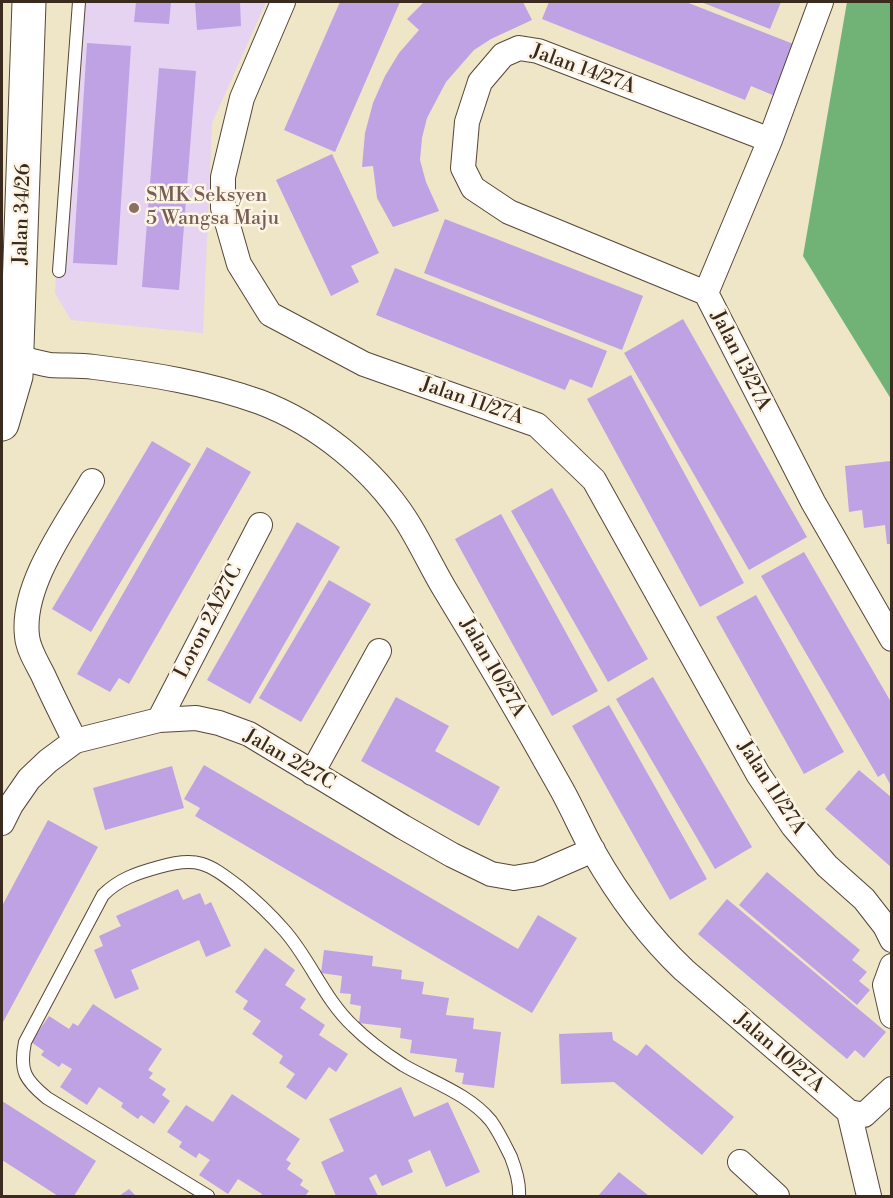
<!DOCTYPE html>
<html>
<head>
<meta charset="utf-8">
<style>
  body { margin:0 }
  #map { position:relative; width:893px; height:1198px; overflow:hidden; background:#efe5c7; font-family:"Libre Bodoni",serif }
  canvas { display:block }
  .frame { position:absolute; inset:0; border:3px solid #3b2a1e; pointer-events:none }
</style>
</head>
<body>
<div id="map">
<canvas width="893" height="1198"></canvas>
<div class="frame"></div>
</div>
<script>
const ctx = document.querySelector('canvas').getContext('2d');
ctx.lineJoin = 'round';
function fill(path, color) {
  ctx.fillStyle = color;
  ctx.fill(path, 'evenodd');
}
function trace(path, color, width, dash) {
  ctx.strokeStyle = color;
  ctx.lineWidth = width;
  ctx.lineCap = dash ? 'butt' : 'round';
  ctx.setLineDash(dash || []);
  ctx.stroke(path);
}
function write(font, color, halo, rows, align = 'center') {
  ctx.font = font + ' "Libre Bodoni",serif';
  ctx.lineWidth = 5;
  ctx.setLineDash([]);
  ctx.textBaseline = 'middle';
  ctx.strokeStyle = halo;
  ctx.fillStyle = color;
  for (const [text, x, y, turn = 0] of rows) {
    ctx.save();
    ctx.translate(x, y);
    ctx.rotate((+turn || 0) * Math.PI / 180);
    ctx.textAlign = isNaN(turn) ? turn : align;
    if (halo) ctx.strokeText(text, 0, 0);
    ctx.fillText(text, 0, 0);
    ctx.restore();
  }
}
fill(new Path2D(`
  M 72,2 L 266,2 L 212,123 L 203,333 L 71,320 L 55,293 Z`), '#e5d3f1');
fill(new Path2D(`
  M 847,2 L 891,2 L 891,399 L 803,256 Z`), '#71b377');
fill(new Path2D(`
  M 136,2 L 171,2 L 169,24 L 134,22 Z
  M 195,2 L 240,2 L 241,26 L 197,30 Z
  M 340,2 L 400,2 L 335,152 L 284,130 Z
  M 424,2 L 523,2 L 532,20 L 491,39 L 474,50 L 446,82 L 427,118 L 422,138 L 420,160 L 426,182 L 439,211 L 393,227 L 377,198 L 373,166 L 362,167 L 365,133 L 373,103 L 385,76 L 399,53 L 419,30 L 407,19 Z
  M 549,2 L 686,2 L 796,45 L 775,96 L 751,86 L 745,100 L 542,19 Z
  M 701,2 L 781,2 L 770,29 Z
  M 87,43 L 131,46 L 117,265 L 73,263 Z
  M 159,68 L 196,71 L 179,290 L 142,287 Z
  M 332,154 L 379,253 L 351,266 L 359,282 L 331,296 L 276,180 Z
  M 445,219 L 643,296 L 622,350 L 424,273 Z
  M 395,268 L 607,351 L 592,388 L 570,379 L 565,390 L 376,315 Z
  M 683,319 L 807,537 L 749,570 L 624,353 Z
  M 631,375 L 744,583 L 700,607 L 587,399 Z
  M 152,441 L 191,464 L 91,632 L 52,609 Z
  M 207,447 L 251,472 L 129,684 L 119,678 L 110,692 L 77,674 Z
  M 891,461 L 891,544 L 887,544 L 885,525 L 864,528 L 862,510 L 849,512 L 845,466 Z
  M 552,488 L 648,659 L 608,682 L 511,511 Z
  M 501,514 L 598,691 L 552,716 L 455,539 Z
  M 297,522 L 340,547 L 250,704 L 207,680 Z
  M 804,552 L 891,702 L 891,786 L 884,773 L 878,777 L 761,576 Z
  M 329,580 L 371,604 L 301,722 L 259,698 Z
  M 756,595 L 844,752 L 804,774 L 716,617 Z
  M 653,677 L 752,847 L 715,869 L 616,699 Z
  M 396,697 L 449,726 L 435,751 L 500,787 L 479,826 L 361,761 Z
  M 609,705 L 707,879 L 670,900 L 572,726 Z
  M 204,765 L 518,949 L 538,915 L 577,938 L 532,1013 L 195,816 L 200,808 L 184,799 Z
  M 172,766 L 184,808 L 105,830 L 93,788 Z
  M 859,770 L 891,797 L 891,867 L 825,809 Z
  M 48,820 L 98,847 L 2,1024 L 2,906 Z
  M 767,872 L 860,950 L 852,960 L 867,972 L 859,981 L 870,990 L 857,1005 L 739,905 Z
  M 178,889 L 183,900 L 200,893 L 205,905 L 211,902 L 231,946 L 206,957 L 199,940 L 131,970 L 139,989 L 115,999 L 94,950 L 103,946 L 99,936 L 121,926 L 116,916 Z
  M 727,899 L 886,1032 L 864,1058 L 855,1050 L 847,1059 L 698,934 Z
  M 265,948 L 295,970 L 285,985 L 306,999 L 300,1008 L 325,1025 L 319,1035 L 348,1054 L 336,1072 L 329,1067 L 306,1100 L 286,1087 L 295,1074 L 279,1063 L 283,1056 L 252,1034 L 261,1021 L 243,1009 L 248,1001 L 235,992 Z
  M 324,950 L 373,956 L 372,966 L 402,970 L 401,979 L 424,982 L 422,994 L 449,998 L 446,1015 L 474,1018 L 473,1029 L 501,1032 L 494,1088 L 462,1084 L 464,1073 L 455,1072 L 457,1059 L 410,1053 L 412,1040 L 400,1038 L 401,1028 L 359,1023 L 361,1006 L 350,1004 L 351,994 L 340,993 L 342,976 L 321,973 Z
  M 93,1004 L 162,1049 L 148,1070 L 153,1073 L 149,1078 L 166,1089 L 162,1095 L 170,1101 L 154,1124 L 141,1115 L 138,1119 L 121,1107 L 123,1103 L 99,1087 L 87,1105 L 60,1087 L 72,1069 L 62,1063 L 59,1067 L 41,1055 L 44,1051 L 31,1042 L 49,1016 L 69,1029 L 73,1023 L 78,1026 Z
  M 612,1032 L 613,1040 L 637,1056 L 646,1044 L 734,1117 L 702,1155 L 614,1082 L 561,1084 L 559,1034 Z
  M 401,1087 L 414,1117 L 448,1102 L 480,1172 L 446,1187 L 430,1150 L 408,1160 L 413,1172 L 382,1186 L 376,1174 L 369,1178 L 378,1196 L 336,1196 L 321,1162 L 344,1151 L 329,1119 Z
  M 232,1094 L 300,1139 L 286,1160 L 291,1163 L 287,1169 L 303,1180 L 300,1185 L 309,1191 L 305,1196 L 260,1196 L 262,1194 L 238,1179 L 228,1194 L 199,1175 L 210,1160 L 199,1153 L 196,1158 L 179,1147 L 182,1142 L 167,1132 L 186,1105 L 213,1122 Z
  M 2,1101 L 96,1161 L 74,1196 L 58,1196 L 2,1160 Z
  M 619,1172 L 649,1196 L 598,1196 Z
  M 129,1189 L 136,1196 L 119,1196 Z`), '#bfa2e3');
const lane = new Path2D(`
  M 59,271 L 79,2
  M 208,1196 L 47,1098 C 25,1080 19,1071 25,1042 L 103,895 C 119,879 137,873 159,867 C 197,856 208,863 238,886 C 254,899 270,914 284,930 C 310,959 324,999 353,1026 C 368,1041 386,1054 403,1065 C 432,1082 469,1094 491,1121 C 499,1132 505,1145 511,1157 C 516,1170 520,1183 519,1196`);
const street = new Path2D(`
  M 283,2 L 242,98 L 223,177 L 223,208 L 239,264 L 270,314 L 364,364 L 537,425 L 594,480 L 758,774 L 793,826 L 827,866 L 864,899 L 885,926 L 892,940
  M 821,2 L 770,140 L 706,293 L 813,502 L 892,639
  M 706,293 L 509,212 L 473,188 L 463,168 L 467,122 L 480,82 L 503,55 L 519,48 L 538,51 L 770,140
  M 17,357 C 28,360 39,363 50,365 C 65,366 80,365 94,367 C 150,374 207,383 260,402 C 318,424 373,469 406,520 C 420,542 431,566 444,588 C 485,655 524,722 562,790 C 573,810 582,831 593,851 C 618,895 647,935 684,970 L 849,1112
  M 159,720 L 260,525
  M 75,741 C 64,719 53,697 43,675 C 37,663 28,649 27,636 C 21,585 67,524 92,481
  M 312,773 L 379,651
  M 2,823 L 11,805 L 29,779 L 48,761 L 75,741 L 159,720 L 196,718 L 219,723 L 249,734 L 403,827 L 452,855 L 491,874 L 514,878 L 538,874 L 593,850
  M 892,966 L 885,985 L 892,1016
  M 849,1112 L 869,1196
  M 849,1112 L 864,1115 L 892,1089
  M 740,1162 L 777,1196`);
const secondary = new Path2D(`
  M 2,424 L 16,376 L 29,2`);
trace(lane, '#564637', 14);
trace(street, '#564637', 26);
trace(secondary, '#564637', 35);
trace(lane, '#fff', 12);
trace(street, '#fff', 24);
trace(secondary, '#fff', 33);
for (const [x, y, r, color] of [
  [134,208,6,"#8d6e63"]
]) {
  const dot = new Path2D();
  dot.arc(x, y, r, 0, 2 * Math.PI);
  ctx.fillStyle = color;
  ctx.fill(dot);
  trace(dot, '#fcf5e5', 2);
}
write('20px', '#3b2a1e', '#fcf5e5', [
  ["Jalan 14/27A",583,70,20],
  ["Jalan 34/26",23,214,-88],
  ["Jalan 13/27A",740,361,63],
  ["Jalan 11/27A",472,402,19],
  ["Loron 2A/27C",209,622,-63],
  ["Jalan 10/27A",492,668,60],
  ["Jalan 2/27C",289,760,30],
  ["Jalan 11/27A",771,788,57],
  ["Jalan 10/27A",779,1053,41]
]);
write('20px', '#785e54', '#fcf5e5', [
  ["SMK Seksyen",146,196],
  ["5 Wangsa Maju",146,219]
], 'left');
</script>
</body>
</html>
